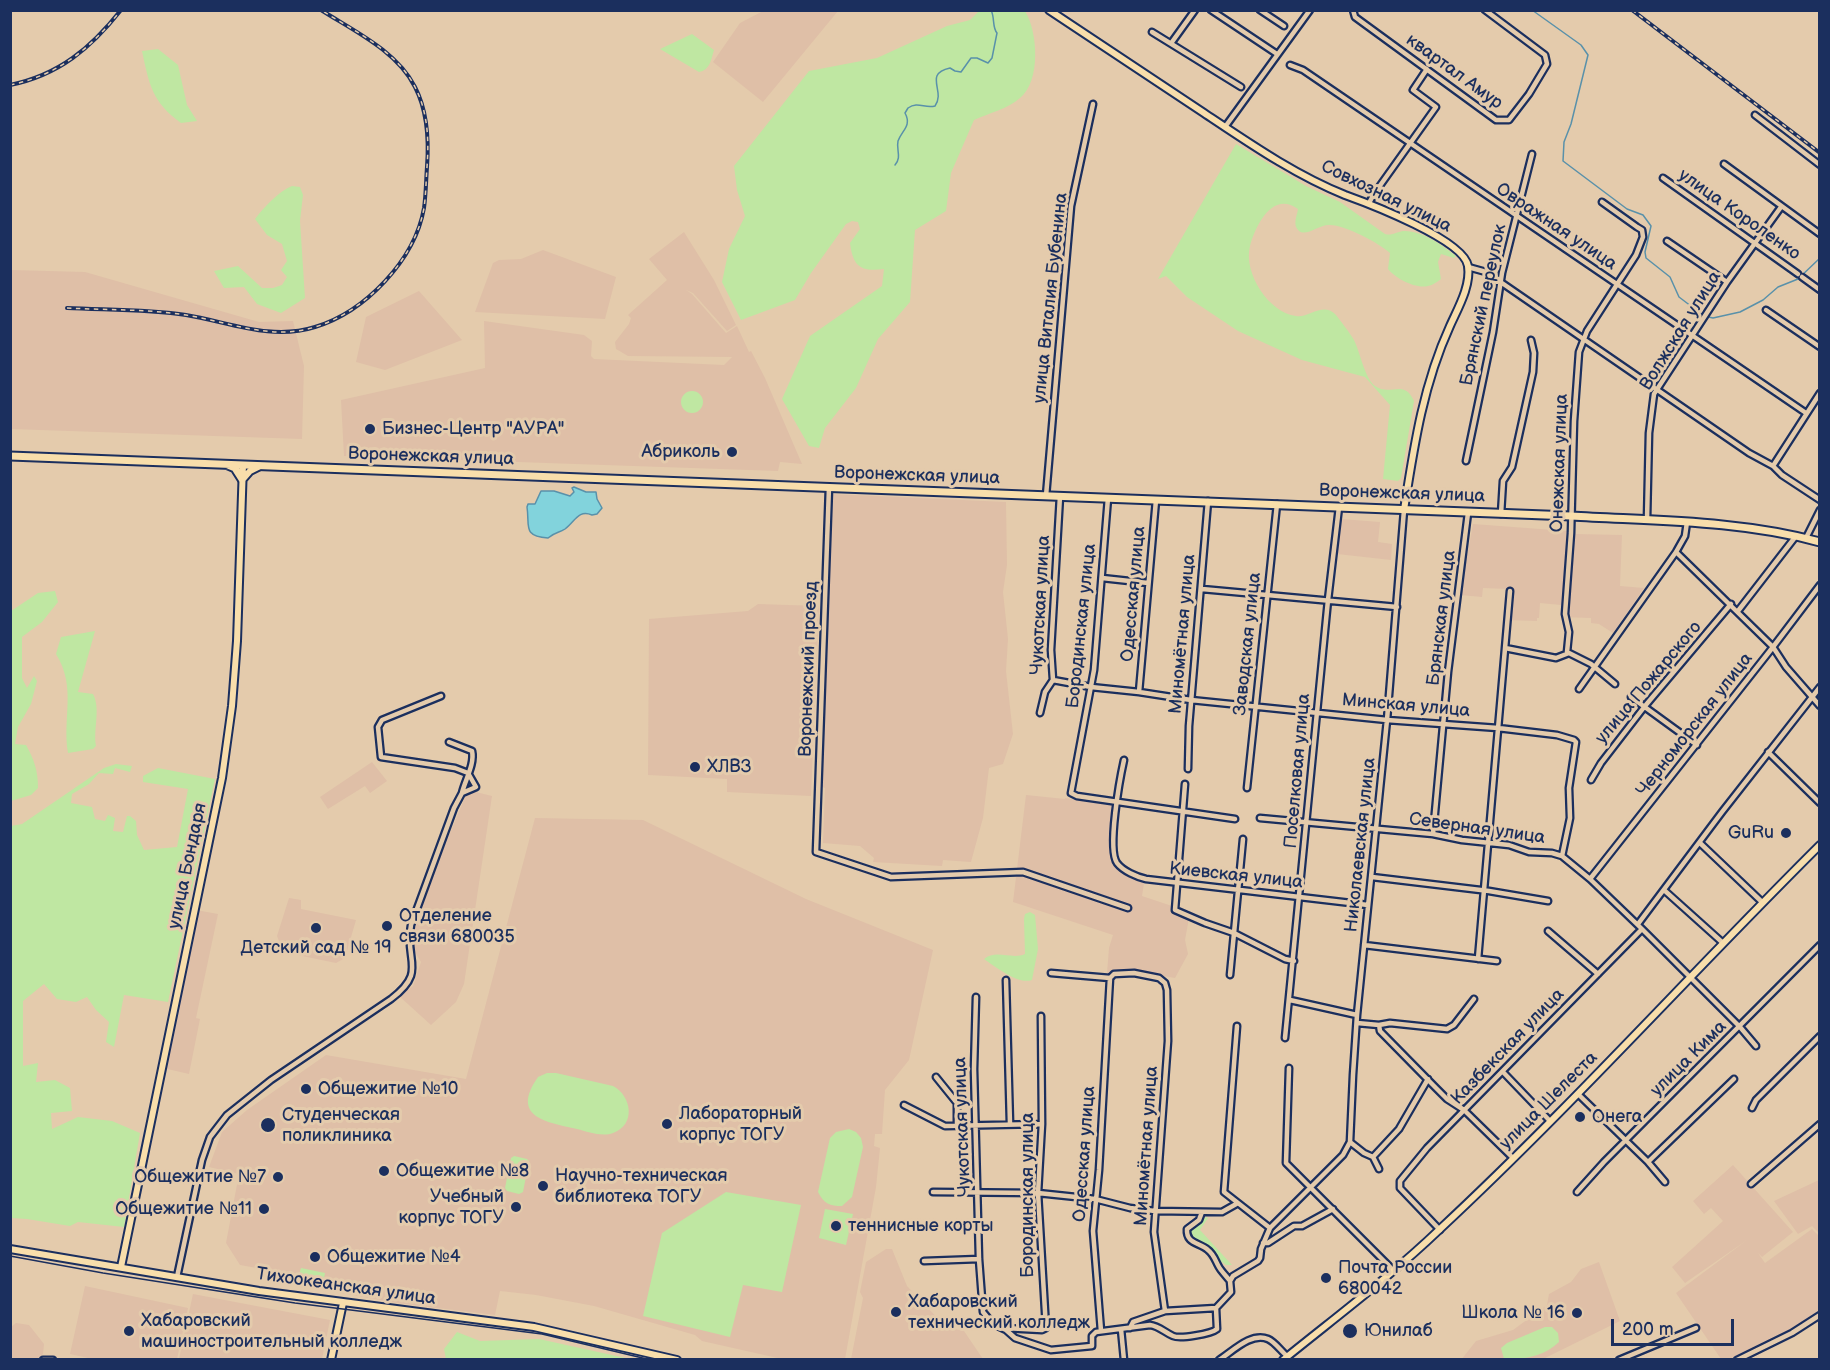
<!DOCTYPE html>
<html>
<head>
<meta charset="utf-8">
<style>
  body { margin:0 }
  #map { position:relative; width:1830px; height:1370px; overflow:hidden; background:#e4cbac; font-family:"Balsamiq Sans",sans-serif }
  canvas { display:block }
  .frame { position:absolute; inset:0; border:12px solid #1b2f5e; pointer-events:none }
  .scale { position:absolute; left:1611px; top:1319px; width:123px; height:27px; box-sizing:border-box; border:3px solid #1b2f5e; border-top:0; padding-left:8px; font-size:18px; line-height:21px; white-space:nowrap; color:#1b2f5e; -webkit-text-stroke:4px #e4cbac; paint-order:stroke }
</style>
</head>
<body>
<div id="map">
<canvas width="1830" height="1370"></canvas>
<div class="frame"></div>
<div class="scale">200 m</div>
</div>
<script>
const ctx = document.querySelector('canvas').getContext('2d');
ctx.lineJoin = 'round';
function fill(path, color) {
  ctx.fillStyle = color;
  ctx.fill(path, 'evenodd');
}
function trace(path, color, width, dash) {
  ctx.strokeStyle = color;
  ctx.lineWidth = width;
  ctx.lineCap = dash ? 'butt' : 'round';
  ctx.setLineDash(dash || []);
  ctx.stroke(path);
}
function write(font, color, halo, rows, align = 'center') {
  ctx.font = font + ' "Balsamiq Sans",sans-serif';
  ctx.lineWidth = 6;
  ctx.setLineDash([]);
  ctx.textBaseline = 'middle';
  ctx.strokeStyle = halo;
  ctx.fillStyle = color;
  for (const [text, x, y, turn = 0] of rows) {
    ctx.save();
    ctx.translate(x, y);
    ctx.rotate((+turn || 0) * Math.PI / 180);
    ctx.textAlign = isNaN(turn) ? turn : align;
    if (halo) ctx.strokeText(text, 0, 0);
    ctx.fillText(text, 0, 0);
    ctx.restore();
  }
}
fill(new Path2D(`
  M 765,10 L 838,11 L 763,102 L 713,62 L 740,23 Z
  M 684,232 L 714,280 L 736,325 L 727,331 L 693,293 L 686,290 L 692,294 L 726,333 L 737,326 L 749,352 L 751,351 L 765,378 L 802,464 L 780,462 L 778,471 L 344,456 L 341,400 L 485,368 L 484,321 L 584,335 L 592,341 L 591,356 L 594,359 L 724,365 L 732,357 L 628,356 L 616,349 L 615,342 L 629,324 L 631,318 L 628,315 L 667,280 L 649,259 Z
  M 543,250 L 616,277 L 605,319 L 475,312 L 493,263 L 499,260 L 521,259 Z
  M 11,270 L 85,272 L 259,322 L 293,321 L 304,366 L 302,439 L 11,429 Z
  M 419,291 L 462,340 L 385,370 L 356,362 L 366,317 Z
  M 832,494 L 1006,502 L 1007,565 L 1003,592 L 1008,639 L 1006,671 L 1013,734 L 1003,764 L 989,768 L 983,818 L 971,862 L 943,860 L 942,866 L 873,862 L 874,858 L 860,846 L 823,843 L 825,788 L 822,787 Z
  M 1341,519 L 1380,522 L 1378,542 L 1392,544 L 1391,560 L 1337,554 Z
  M 1473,524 L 1567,531 L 1574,534 L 1622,535 L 1620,586 L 1644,588 L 1613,633 L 1599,624 L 1591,623 L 1591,618 L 1561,617 L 1561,605 L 1540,603 L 1539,618 L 1537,618 L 1537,621 L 1505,620 L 1507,589 L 1483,588 L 1482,597 L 1460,595 Z
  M 758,604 L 819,606 L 811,796 L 727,792 L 727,779 L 648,775 L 649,619 L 748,611 Z
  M 372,762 L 387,781 L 370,793 L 365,786 L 328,809 L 320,797 Z
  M 468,790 L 492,796 L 464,984 L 456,1002 L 431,1025 L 399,996 L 413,986 L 421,962 L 415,952 L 413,934 L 435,869 Z
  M 1026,795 L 1065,799 L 1065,798 L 1113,806 L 1111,858 L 1115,867 L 1144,883 L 1142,896 L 1172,906 L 1170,911 L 1189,918 L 1185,940 L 1188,954 L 1175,978 L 1134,971 L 1107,973 L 1109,948 L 1113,935 L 1013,902 Z
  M 535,818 L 643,820 L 806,899 L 933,950 L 909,1060 L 885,1090 L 882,1134 L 875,1134 L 874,1146 L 880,1148 L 876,1187 L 845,1359 L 782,1359 L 702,1341 L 695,1335 L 594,1306 L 536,1295 L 500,1291 L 495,1315 L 397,1303 L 278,1282 L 279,1272 L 240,1265 L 226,1243 L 239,1174 L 209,1167 L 222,1132 L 247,1110 L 326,1055 L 466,1079 Z
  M 289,898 L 301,900 L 301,909 L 356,920 L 345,958 L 336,963 L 283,952 L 277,936 Z
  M 196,910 L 218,914 L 196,1018 L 200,1019 L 189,1074 L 163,1068 Z
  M 1733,1165 L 1793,1232 L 1762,1257 L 1758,1253 L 1765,1263 L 1812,1229 L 1819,1236 L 1819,1310 L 1781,1336 L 1732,1359 L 1721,1359 L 1676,1293 L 1747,1240 L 1685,1283 L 1672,1267 L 1723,1221 L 1711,1208 L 1704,1214 L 1693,1201 Z
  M 1819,1180 L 1819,1233 L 1812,1226 L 1798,1234 L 1774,1201 Z
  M 886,1249 L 892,1249 L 907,1286 L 946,1327 L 964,1331 L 983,1359 L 851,1359 L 863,1298 L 860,1292 L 866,1262 Z
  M 1599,1262 L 1620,1321 L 1543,1359 L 1461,1360 L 1476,1341 L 1513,1330 L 1547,1305 L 1549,1294 L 1571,1282 L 1581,1269 Z
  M 85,1286 L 188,1308 L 177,1359 L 97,1360 L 70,1354 Z
  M 193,1294 L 330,1320 L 322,1359 L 179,1359 Z
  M 16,1323 L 29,1325 L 44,1344 L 43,1354 L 37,1359 L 11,1359 L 11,1327 Z`), '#dfbfa7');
fill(new Path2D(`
  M 980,10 L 1025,11 C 1038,32 1041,81 1020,98 C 1008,109 989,113 974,120 L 951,173 L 946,211 L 915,230 L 910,302 L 878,339 L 856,388 L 825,428 L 819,448 L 809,446 L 782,399 L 810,336 L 882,286 L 884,269 C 861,272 853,267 850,243 L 860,229 L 858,222 L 852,221 L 846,224 L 811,273 L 795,300 L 741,320 L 722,282 L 729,249 L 745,216 L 737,190 L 734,166 L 809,71 L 877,58 L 947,26 L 970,20 Z
  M 692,34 L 714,50 C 711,60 710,70 699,72 L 660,49 Z
  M 158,49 L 178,65 L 187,105 L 197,121 L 181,123 C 152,102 149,84 142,51 Z
  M 1236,144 L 1306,186 L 1340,202 L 1385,234 C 1392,236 1396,232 1403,231 C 1422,230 1442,245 1456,256 L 1454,258 L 1441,254 L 1438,262 L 1441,279 C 1437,282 1433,285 1428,286 C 1415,289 1395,278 1388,269 L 1390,253 C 1379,243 1345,225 1330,225 C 1319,224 1307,237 1299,231 C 1292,225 1297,216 1298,209 C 1272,190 1255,227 1250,246 C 1243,273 1269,313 1296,316 C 1309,318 1323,302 1335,314 C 1341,321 1349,332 1354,340 C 1360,352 1365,379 1375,386 C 1390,397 1404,378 1414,401 L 1401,478 L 1398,481 L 1383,479 L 1390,405 L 1365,377 L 1302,360 L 1238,331 L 1187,297 L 1166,276 L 1158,279 Z
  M 292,186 L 300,187 L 303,195 L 300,221 L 305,298 L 281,313 L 257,304 L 244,287 L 224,288 L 214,271 L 238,266 L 262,288 L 273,288 L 282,285 L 287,277 L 281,270 L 287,261 L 282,244 L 267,235 L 255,219 C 265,206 278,192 292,186 Z
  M681 402a11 11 0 1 1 22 0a11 11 0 1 1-22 0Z
  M 55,591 L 58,602 L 42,622 L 22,637 L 22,678 L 27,688 L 34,676 L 37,681 L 31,704 L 18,727 L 15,744 L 26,745 C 34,759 38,771 38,788 L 31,795 L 11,801 L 11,611 L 38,593 Z
  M 95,631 L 78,692 L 93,694 C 101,709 93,729 96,746 L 93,749 L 68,753 C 62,717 77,688 56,654 L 61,637 Z
  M 116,764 L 132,766 L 130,772 L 115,768 L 113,774 L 99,773 L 89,784 L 72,794 L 71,803 L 92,807 L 95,819 L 105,821 L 108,815 L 115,818 L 113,831 L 123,832 L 127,816 L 130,816 L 136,821 L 137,835 L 144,850 L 177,847 L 188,789 L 143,782 L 143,776 L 158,768 L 215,779 L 168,1002 L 124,995 L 114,1047 L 106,1042 L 109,1022 L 96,1010 L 87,997 L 76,1002 L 57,999 L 44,984 L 23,1001 L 23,1066 L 38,1063 L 36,1082 L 55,1080 L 70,1088 L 72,1111 L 51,1113 L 52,1129 L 78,1117 L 112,1121 L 140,1133 L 124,1227 L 78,1222 L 70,1226 L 27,1219 L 11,1218 L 11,826 L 22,824 L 104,768 Z
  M 1030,912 L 1035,915 L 1038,949 L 1032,980 C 1018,985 996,967 984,959 C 996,949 1012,960 1025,954 L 1024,919 L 1025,914 Z
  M 547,1073 L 556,1073 L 613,1086 C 632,1096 636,1125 613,1133 C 602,1137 588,1132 577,1129 C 546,1122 510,1117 538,1077 Z
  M 849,1129 L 856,1132 L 861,1138 L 863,1147 L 852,1197 L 842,1206 C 830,1206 824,1204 818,1192 L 830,1138 L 836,1132 Z
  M 514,1156 L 527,1159 L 529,1161 L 523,1192 L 519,1194 L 507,1191 L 505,1188 L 511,1158 Z
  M 726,1192 L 801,1205 L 782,1292 L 743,1285 L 730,1337 L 643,1316 L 662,1233 Z
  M 825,1209 L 853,1214 L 846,1245 L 819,1238 Z
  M 1206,1217 L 1208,1218 L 1200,1230 L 1232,1265 L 1226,1265 L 1189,1237 L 1189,1229 Z
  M 301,1268 L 325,1273 L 322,1288 L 297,1282 Z
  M 1545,1327 L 1552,1327 L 1558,1333 L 1559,1342 C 1545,1356 1524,1360 1504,1359 L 1501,1348 L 1507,1343 Z
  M 457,1332 L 480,1341 L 539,1339 L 630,1359 L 446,1359 L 444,1349 Z`), '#bfe7a2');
const water = new Path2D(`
  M 574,487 L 586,492 L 596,492 L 597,499 L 602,508 L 597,514 L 592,515 C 578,509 575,522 565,529 C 559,533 555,532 548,538 C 522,536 530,526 527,507 L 528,504 L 535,504 L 541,491 L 554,491 L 570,496 L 574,492 L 572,488 Z`);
fill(water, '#82d3dc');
trace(water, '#5991aa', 1.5);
trace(new Path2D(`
  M 1532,10 L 1581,45 L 1588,55 L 1571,124 L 1564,142 L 1563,161 L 1627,209 L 1643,215 L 1651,226 L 1645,252 L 1646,258 L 1670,277 L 1679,297 L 1704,316 L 1713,318 L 1740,312 L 1763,300 L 1778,287 L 1798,279 L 1820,258
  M 895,165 C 902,157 896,150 898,141 C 902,130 912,126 905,113 L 908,108 C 918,101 925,109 935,106 C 946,91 923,74 950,68 L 955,71 L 961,72 L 971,58 L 977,58 L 988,63 L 992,58 L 997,33 C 992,27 995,18 991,10`), '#5991aa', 1.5);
const minor = new Path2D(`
  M 1211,10 L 1277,54
  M 1260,10 L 1284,26
  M 1353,10 L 1355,17 L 1496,120 L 1509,120 L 1529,94 L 1547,64 L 1545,55 L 1485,10
  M 1152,32 L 1241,87
  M 1172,42 L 1195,10
  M 1290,65 L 1303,70 L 1806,413
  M 1755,115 L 1820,165
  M 1225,127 L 1310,10
  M 1724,164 L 1820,234
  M 1663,178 L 1798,274
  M 1369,203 L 1374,194 L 1436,107 L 1413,90 L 1427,69
  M 1667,241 L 1727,282
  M 1468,267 L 1486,272 L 1749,453 L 1773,466 L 1782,475 L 1820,500
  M 1802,277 L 1820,290
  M 1766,310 L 1820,347
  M 1466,461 L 1493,332 L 1502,273 L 1532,154
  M 1773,466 L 1820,393
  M 829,487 L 816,852 L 891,877 L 1023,872 L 1128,908
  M 1046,496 L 1071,206 L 1093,104
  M 1108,498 L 1094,670 L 1071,793 L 1077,796 L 1235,819
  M 1501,514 L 1503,481 L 1512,467 L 1533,372 L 1534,353 L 1531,340
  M 1647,520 L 1649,433 L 1654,394 L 1727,282 L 1781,207
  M 1806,538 L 1820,510
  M 1676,552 L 1773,647 L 1786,667 L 1820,706
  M 1102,578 L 1148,583
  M 1202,589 L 1397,607
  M 1738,611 L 1796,536
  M 1505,648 L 1556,658 L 1569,653 L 1591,664 L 1615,684
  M 1567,652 L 1569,632 L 1565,614 L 1571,533 L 1574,421 L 1579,352 L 1587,331 L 1636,255 L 1643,237 L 1642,230 L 1637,227 L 1602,202
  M 1053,680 L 1091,687 L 1139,692 L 1191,700 L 1387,720 L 1498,728 L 1557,735 L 1574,740 L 1576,742 L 1569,788 L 1570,818 L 1562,856
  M 1579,689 L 1676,552 L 1685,536 L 1687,522
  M 1139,692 L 1156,500
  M 1631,697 L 1697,745
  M 1040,713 L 1045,692 L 1053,680 L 1051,650 L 1060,496
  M 449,742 L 472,751 C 475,764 465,780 462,793
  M 1768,752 L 1820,803
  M 1124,760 C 1120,778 1107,849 1117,863 C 1123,871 1137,877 1146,879 L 1368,905
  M 1188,769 L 1189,726 L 1208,501
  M 1591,780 L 1601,763 L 1645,706 L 1731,604
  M 1185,784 L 1175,910 L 1205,923 L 1234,933 L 1285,959 L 1294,961
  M 1247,788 L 1277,504
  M 1260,818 L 1433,834 L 1462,840 L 1509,845 L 1529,852 L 1552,853 L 1562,856 L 1590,879 L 1642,929 L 1740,1027 L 1756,1046
  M 1433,834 L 1448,672 L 1468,513
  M 1700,843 L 1762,902
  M 1372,877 L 1489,891 L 1548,901
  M 1590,879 L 1773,647 L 1820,585
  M 1664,890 L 1723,943
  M 1638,924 L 1722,812 L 1820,687
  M 1548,931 L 1598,974
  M 1364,945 L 1497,961
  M 1478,959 L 1510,591
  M 1051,973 L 1110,978 L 1114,974 L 1134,973 L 1159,978 L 1165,983 L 1167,990 L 1168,1041 L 1154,1232 L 1165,1311
  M 1230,975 L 1243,839
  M 1006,980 L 1010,1124
  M 976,997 L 974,1069 L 979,1259 L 983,1312 L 993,1324 L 1006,1330 L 1015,1338 L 1051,1350 L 1092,1346 L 1092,1336 L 1096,1332 L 1150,1325 C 1159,1326 1164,1332 1173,1336 C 1180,1339 1211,1334 1217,1329 L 1216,1308
  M 1290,1000 L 1357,1015
  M 1357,1023 L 1379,1025 L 1390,1023 L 1447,1029 L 1454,1025 L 1474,999
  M 1379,1025 L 1380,1031 L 1436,1088 L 1447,1099 L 1464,1110 L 1513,1158
  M 1237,1026 L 1224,1192 L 1270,1228
  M 1285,1038 L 1328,600 L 1339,507
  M 1289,1068 L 1286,1163 L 1394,1271
  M 1503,1072 L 1550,1121
  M 936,1077 L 957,1103 L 957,1125
  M 1578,1094 L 1648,1162 L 1665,1182
  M 904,1105 L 945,1126 L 1042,1124
  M 1752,1108 L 1756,1100 L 1820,1036
  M 1350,1142 L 1364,1153 L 1373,1157 L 1379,1169
  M 1373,1157 L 1399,1129 L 1428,1079
  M 1648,1162 L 1734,1079
  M 1751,1184 L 1820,1124
  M 933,1192 L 1038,1193 L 1095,1199 L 1130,1208 L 1155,1211 L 1222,1212 L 1238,1203
  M 1577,1192 L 1604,1162 L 1820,945
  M 1202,1212 L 1199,1220 L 1187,1229 C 1186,1244 1199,1242 1208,1250 C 1215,1255 1216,1264 1221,1270 C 1224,1274 1227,1277 1230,1281
  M 1440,1230 L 1400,1188 L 1400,1181 L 1427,1148 L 1642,929
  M 1263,1243 L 1268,1243 L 1294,1226 L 1302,1226 L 1333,1209
  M 924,1261 L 979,1259
  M 177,1277 L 202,1160 L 210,1137 L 227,1115 L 271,1080 L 391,999 C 428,971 404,961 411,925 L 454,808 L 462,793 L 476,787 L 468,773 L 455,768 L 381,757 L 378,727 L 382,720 L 441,696
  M 1004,1328 L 1042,1330 L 1046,1328 L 1038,1193 L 1042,1124 L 1041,1016
  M 1130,1328 L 1133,1322 L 1165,1311 L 1216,1308 L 1231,1292 L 1230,1281 L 1233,1276 L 1258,1261 L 1260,1258 L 1261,1249 L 1270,1228 L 1343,1155 L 1350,1142 L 1353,1075 L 1357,1015 L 1387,720 L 1404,510
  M 1121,1329 L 1124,1360
  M 1101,1331 L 1093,1231 L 1099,1170 L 1110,978
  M 43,1360 L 53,1360
  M 1219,1360 C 1233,1351 1251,1332 1268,1339 C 1275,1342 1281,1351 1287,1356
  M 1619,1360 L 1696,1328
  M 1737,1360 L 1792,1333 L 1820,1315`);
const major = new Path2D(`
  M 1049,10 C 1101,45 1153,79 1204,113 C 1249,143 1295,175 1345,195 C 1370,204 1464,240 1468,266 C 1471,286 1458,308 1450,326 C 1423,385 1414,446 1404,510
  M 243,479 L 250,471 L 260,466
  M 10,1249 L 259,1291 L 534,1327 L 677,1360
  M 121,1267 L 222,778 L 232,706 L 237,641 L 243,465
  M 331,1360 L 343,1303
  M 1283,1360 C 1336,1317 1391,1276 1440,1229 C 1572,1106 1692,972 1820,845`);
const highway = new Path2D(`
  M 10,456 L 1571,516 C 1654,521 1739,520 1820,542
  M 228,465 L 235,468 L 242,479`);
trace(minor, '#1b2f5e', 9);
trace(major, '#1b2f5e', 10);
trace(highway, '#1b2f5e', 11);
trace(minor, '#e4cbac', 4.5);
trace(major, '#f8deab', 6);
trace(highway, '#f8deab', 7);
trace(new Path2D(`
  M 10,1256 L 103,1273 L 295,1303 L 542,1334 L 651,1360`), '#1b2f5e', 1.5);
const rail = new Path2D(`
  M 1632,10 L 1820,153
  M 10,85 C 59,75 91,48 121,10
  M 67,308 C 106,310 147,309 186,315 C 229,322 271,341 315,327 C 365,312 415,260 424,208 C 426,194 426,180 427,167 C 429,140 428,112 415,87 C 397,51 354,31 321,10`);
trace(rail, '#1b2f5e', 4);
trace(rail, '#e4cbac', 1.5, [4.5]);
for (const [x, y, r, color] of [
  [370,429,6,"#1b2f5e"],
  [732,452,6,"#1b2f5e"],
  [695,767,6,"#1b2f5e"],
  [1786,833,6,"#1b2f5e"],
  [387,926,6,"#1b2f5e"],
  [316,928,6,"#1b2f5e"],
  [306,1089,6,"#1b2f5e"],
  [1580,1117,6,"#1b2f5e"],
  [667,1124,6,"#1b2f5e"],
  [268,1125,8,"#1b2f5e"],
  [384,1171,6,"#1b2f5e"],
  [278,1177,6,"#1b2f5e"],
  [543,1186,6,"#1b2f5e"],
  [516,1207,6,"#1b2f5e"],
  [264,1209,6,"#1b2f5e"],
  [836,1226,6,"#1b2f5e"],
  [315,1257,6,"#1b2f5e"],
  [1326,1278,6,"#1b2f5e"],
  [896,1312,6,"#1b2f5e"],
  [1577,1313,6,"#1b2f5e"],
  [129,1331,6,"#1b2f5e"],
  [1350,1331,8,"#1b2f5e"]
]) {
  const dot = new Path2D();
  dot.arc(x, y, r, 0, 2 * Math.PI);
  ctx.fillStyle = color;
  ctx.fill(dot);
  trace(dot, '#e4cbac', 2);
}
write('18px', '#1b2f5e', '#e4cbac', [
  ["квартал Амур",1454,72,36],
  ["Совхозная улица",1386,197,26],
  ["улица Короленко",1739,215,35],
  ["Овражная улица",1556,227,34],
  ["улица Виталия Бубенина",1051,298,-84],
  ["Брянский переулок",1484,305,-78],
  ["Волжская улица",1681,331,-58],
  ["Воронежская улица",431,457,2],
  ["Онежская улица",1560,463,-88],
  ["Воронежская улица",917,476,2],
  ["Воронежская улица",1402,494,2],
  ["Одесская улица",1134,594,-85],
  ["Чукотская улица",1041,605,-87],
  ["Брянская улица",1442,618,-83],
  ["Бородинская улица",1082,626,-84],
  ["Миномётная улица",1183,634,-85],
  ["Заводская улица",1248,644,-84],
  ["Воронежский проезд",809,669,-88],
  ["улица Пожарского",1649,683,-50],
  ["Минская улица",1406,706,5],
  ["Черноморская улица",1695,725,-52],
  ["Поселковая улица",1298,771,-85],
  ["Северная улица",1477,829,8],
  ["Николаевская улица",1361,845,-84],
  ["улица Бондаря",188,866,-78],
  ["Киевская улица",1236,876,6],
  ["Казбекская улица",1508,1047,-46],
  ["улица Кима",1689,1059,-45],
  ["улица Шелеста",1549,1101,-45],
  ["Чукотская улица",963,1127,-92],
  ["Миномётная улица",1147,1146,-86],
  ["Одесская улица",1085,1154,-86],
  ["Бородинская улица",1028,1195,-90],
  ["Тихоокеанская улица",346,1287,8]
]);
write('18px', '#1b2f5e', '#e4cbac', [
  ["Бизнес-Центр \"АУРА\"",382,429],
  ["Абриколь",720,452,"right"],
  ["ХЛВЗ",707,767],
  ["GuRu",1774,833,"right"],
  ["Отделение",399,916],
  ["связи 680035",399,937],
  ["Детский сад № 19",316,948,"center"],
  ["Общежитие №10",318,1089],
  ["Лабораторный",679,1114],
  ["корпус ТОГУ",679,1135],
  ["Студенческая",282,1115],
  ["поликлиника",282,1136],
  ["Онега",1592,1117],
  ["Общежитие №8",396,1171],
  ["Научно-техническая",555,1176],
  ["библиотека ТОГУ",555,1197],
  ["Общежитие №7",266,1177,"right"],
  ["Учебный",504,1197,"right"],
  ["корпус ТОГУ",504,1218,"right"],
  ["Общежитие №11",252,1209,"right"],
  ["теннисные корты",848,1226],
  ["Общежитие №4",327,1257],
  ["Почта России",1338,1268],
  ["680042",1338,1289],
  ["Хабаровский",908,1302],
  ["технический колледж",908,1323],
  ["Школа № 16",1565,1313,"right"],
  ["Хабаровский",141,1321],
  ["машиностроительный колледж",141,1342],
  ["Юнилаб",1364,1331]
], 'left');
</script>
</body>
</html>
